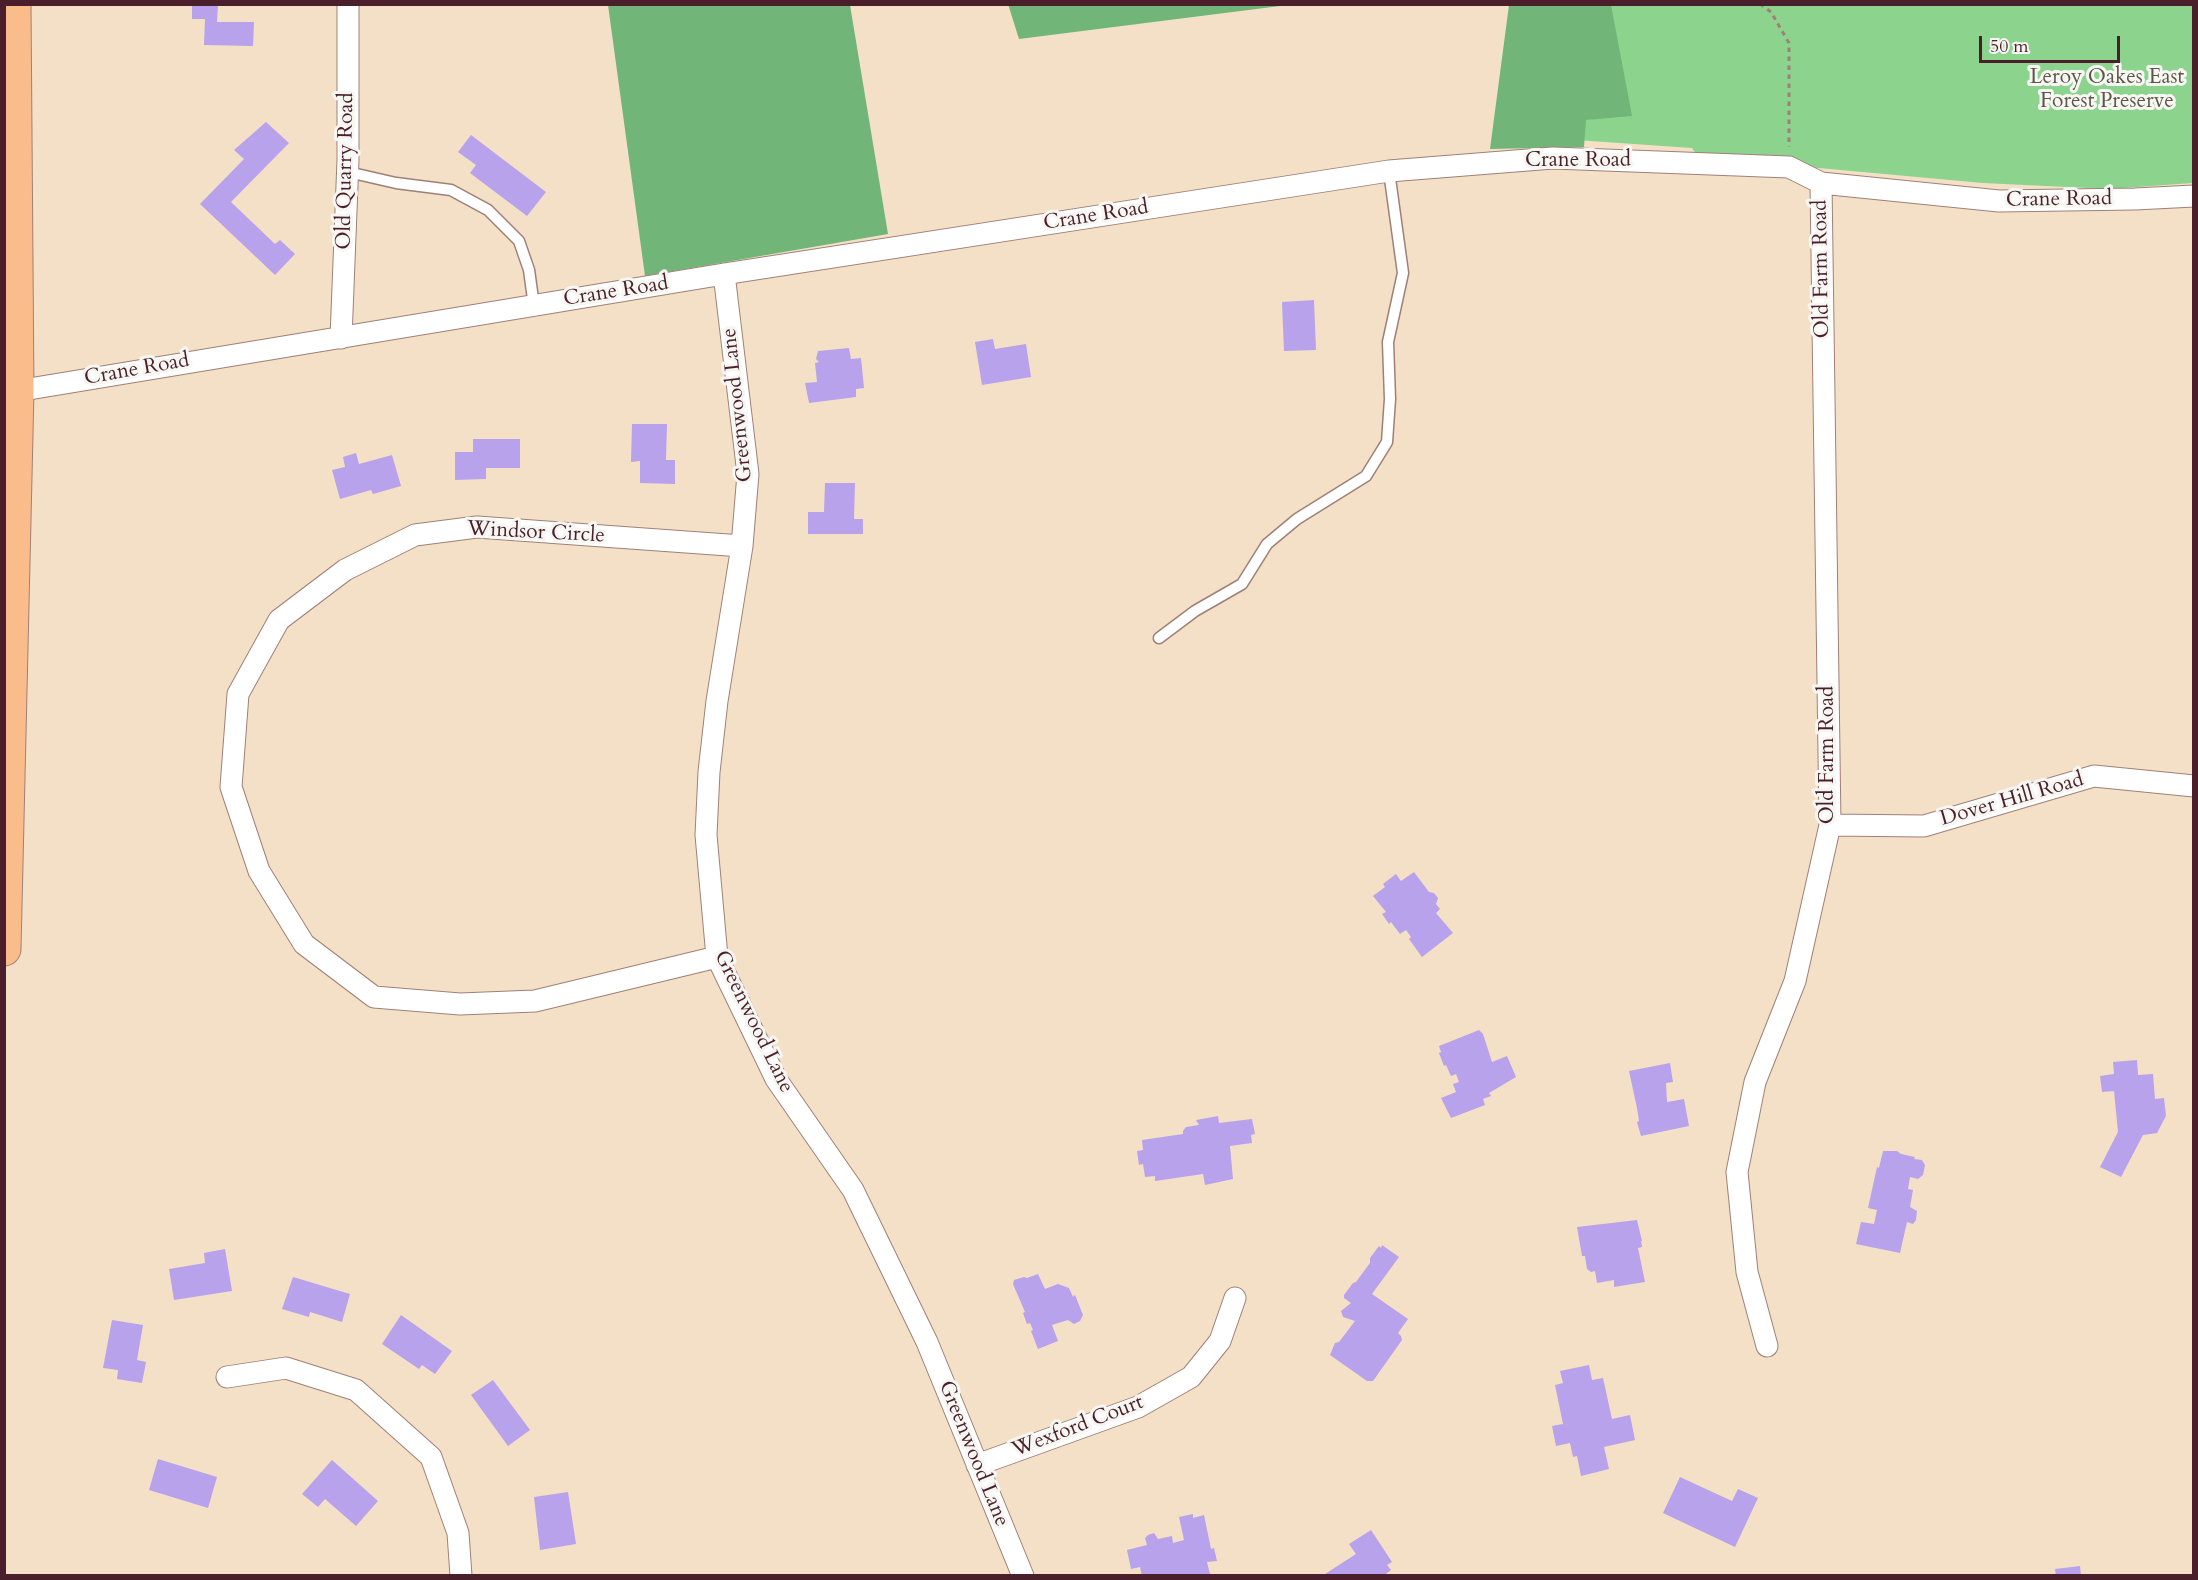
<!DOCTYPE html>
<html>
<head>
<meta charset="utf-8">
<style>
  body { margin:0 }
  #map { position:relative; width:2198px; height:1580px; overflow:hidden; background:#f4e0c6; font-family:Cardo,serif }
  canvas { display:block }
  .frame { position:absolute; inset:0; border:6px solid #4a1f2b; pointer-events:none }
  .scale { position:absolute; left:1979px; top:36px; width:141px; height:27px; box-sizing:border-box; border:3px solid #4a1f2b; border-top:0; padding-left:8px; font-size:18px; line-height:21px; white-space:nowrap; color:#4a1f2b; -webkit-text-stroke:4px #f6f6f2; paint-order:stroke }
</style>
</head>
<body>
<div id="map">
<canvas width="2198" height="1580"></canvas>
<div class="frame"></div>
<div class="scale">50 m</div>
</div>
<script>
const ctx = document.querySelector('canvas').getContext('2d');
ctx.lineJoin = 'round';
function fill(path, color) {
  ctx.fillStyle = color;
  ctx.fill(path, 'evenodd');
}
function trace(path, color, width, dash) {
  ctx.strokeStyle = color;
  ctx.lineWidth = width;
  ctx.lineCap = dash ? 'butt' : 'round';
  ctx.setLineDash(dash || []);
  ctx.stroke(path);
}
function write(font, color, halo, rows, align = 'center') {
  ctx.font = font + ' Cardo,serif';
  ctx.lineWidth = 6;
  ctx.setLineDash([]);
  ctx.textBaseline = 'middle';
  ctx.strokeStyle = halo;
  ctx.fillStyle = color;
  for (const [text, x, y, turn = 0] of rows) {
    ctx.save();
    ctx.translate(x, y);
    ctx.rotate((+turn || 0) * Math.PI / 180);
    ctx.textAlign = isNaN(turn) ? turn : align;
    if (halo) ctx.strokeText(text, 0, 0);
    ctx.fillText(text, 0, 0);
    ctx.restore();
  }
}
fill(new Path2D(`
  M 1567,5 L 2193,5 L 2193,183 L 2109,189 L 1983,183 L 1698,157 L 1692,148 L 1576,140 Z`), '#8cd38e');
fill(new Path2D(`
  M 1008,4 L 1288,4 L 1288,5 L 1019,39 Z
  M 608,5 L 850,5 L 888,234 L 645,276 Z
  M 1509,5 L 1611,5 L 1632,116 L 1586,120 L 1584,147 L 1490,149 Z`), '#71b579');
fill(new Path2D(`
  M 192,4 L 218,4 L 217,22 L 254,22 L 253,46 L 204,45 L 205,19 L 192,19 Z
  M 266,122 L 289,143 L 231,202 L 275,244 L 280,240 L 295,254 L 275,275 L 200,204 L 244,159 L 234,150 Z
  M 471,135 L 546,192 L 527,216 L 470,173 L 476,165 L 458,152 Z
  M 1314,300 L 1316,350 L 1284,351 L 1282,302 Z
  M 993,339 L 995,349 L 1026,344 L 1031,377 L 982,385 L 975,342 Z
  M 849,348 L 851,359 L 861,358 L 864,388 L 856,389 L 856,397 L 809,403 L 805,383 L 817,382 L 815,363 L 819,362 L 816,359 L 818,351 Z
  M 632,424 L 667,424 L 666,460 L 675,460 L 675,484 L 640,483 L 640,461 L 631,462 Z
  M 473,439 L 520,439 L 520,468 L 486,468 L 486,479 L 455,480 L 455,452 L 473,452 Z
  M 356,453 L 359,464 L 392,455 L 401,486 L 373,494 L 371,490 L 340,499 L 332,470 L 345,467 L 343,457 Z
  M 825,483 L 855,483 L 854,519 L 863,519 L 863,534 L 808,534 L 808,512 L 824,512 Z
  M 1414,872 L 1429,892 L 1434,893 L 1438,898 L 1436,904 L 1440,909 L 1436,913 L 1453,933 L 1422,957 L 1409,939 L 1411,937 L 1406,930 L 1400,934 L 1391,922 L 1389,924 L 1382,914 L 1386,912 L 1373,896 L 1385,887 L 1383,884 L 1396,874 L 1401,881 Z
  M 1479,1030 L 1483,1034 L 1492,1062 L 1507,1056 L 1516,1077 L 1489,1093 L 1491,1096 L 1483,1099 L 1485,1105 L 1451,1118 L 1441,1098 L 1456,1092 L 1453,1084 L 1459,1082 L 1456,1074 L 1451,1076 L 1446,1065 L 1444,1066 L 1439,1053 L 1441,1052 L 1439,1046 Z
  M 2137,1060 L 2138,1075 L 2153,1074 L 2155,1099 L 2164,1098 L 2166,1116 L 2157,1133 L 2143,1135 L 2121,1177 L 2100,1167 L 2118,1132 L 2114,1091 L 2102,1092 L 2100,1076 L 2114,1074 L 2113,1062 Z
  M 1670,1063 L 1673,1082 L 1666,1083 L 1667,1102 L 1684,1099 L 1689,1126 L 1641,1136 L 1637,1122 L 1639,1121 L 1637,1108 L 1629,1071 Z
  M 1218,1116 L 1219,1123 L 1252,1119 L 1255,1134 L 1251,1135 L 1252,1143 L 1230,1146 L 1233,1179 L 1205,1185 L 1203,1174 L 1155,1181 L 1155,1176 L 1145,1177 L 1143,1164 L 1139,1165 L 1137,1151 L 1143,1150 L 1142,1140 L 1183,1134 L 1183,1131 L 1186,1127 L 1199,1125 L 1196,1120 Z
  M 1883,1151 L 1897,1151 L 1901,1154 L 1915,1157 L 1914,1159 L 1922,1160 L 1925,1165 L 1923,1175 L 1918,1179 L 1910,1177 L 1908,1189 L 1913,1190 L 1910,1207 L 1917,1211 L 1916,1220 L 1913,1224 L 1907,1222 L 1900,1253 L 1856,1244 L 1861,1222 L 1874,1224 L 1877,1210 L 1868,1208 L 1877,1167 L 1879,1168 Z
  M 1637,1220 L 1642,1241 L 1641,1241 L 1642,1247 L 1638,1248 L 1645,1282 L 1614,1287 L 1614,1280 L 1597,1283 L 1595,1271 L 1591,1272 L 1587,1269 L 1585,1256 L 1582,1256 L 1577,1227 Z
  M 1382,1245 L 1399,1257 L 1372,1294 L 1408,1319 L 1398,1333 L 1401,1336 L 1402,1340 L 1373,1381 L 1367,1381 L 1330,1355 L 1335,1343 L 1339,1342 L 1355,1321 L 1343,1317 L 1341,1311 L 1351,1303 L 1344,1298 L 1344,1295 L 1353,1283 L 1356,1282 L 1370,1263 L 1370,1258 L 1379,1246 L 1381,1248 Z
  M 225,1249 L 232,1291 L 174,1300 L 169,1269 L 205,1263 L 204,1253 Z
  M 1038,1274 L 1045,1289 L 1058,1284 L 1069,1288 L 1073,1297 L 1075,1295 L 1083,1315 L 1080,1321 L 1074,1324 L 1068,1320 L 1052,1325 L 1058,1341 L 1038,1349 L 1031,1331 L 1033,1330 L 1030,1323 L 1027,1324 L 1023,1313 L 1025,1312 L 1013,1284 L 1014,1280 L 1024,1277 L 1027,1278 Z
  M 293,1277 L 350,1294 L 342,1322 L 310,1312 L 309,1317 L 282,1309 Z
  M 401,1315 L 452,1351 L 435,1374 L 422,1365 L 419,1369 L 382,1344 Z
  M 112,1320 L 143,1325 L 137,1360 L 146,1362 L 142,1383 L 117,1379 L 118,1370 L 103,1368 Z
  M 1589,1365 L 1592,1380 L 1603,1378 L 1612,1419 L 1630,1415 L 1635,1440 L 1604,1447 L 1609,1469 L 1581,1476 L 1577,1456 L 1573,1457 L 1570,1443 L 1556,1446 L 1552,1426 L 1563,1424 L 1555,1385 L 1563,1383 L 1560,1371 Z
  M 493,1380 L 530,1430 L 508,1446 L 471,1395 Z
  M 158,1459 L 217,1477 L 208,1508 L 149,1490 Z
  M 332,1460 L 378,1501 L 356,1526 L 325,1499 L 318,1507 L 302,1494 Z
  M 1680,1477 L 1732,1501 L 1738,1489 L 1758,1498 L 1735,1547 L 1663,1513 Z
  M 568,1492 L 576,1544 L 540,1550 L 534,1497 Z
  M 1193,1514 L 1193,1518 L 1204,1515 L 1211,1549 L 1214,1548 L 1217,1561 L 1207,1562 L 1210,1574 L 1200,1576 L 1142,1576 L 1140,1567 L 1131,1569 L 1127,1550 L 1147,1545 L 1145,1538 L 1148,1535 L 1154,1533 L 1158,1539 L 1172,1536 L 1173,1543 L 1184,1540 L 1179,1517 Z
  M 1371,1530 L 1392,1562 L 1387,1565 L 1391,1570 L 1383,1576 L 1322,1576 L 1356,1554 L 1349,1544 Z
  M 2080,1566 L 2081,1576 L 2056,1576 L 2055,1569 Z`), '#b7a2eb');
const service = new Path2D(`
  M 348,172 L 396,183 L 451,190 L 488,210 L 519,241 L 529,270 L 534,306
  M 1159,638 L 1195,611 L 1242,584 L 1267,544 L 1297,519 L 1366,476 L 1387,442 L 1390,399 L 1388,342 L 1403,273 L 1389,171`);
const minor = new Path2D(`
  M 724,274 L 748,474 L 742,546 L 717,701 L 709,772 L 706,835 L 717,957 L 776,1079 L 853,1190 L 927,1342 L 1023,1576
  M 341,338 L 348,160 L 348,4
  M 5,387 L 17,391 L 724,274 L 1389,171 L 1553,158 L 1789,167 L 1821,183 L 1999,201 L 2135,199 L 2194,196
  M 1830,825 L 1924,826 L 2094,776 L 2194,786
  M 717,957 L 535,1001 L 460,1004 L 374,997 L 304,944 L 259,871 L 231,787 L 238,694 L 279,620 L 345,570 L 415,535 L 477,527 L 742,546
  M 1767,1346 L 1747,1272 L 1737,1172 L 1755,1082 L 1795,981 L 1830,825 L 1821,183
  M 227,1377 L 286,1368 L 356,1390 L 431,1457 L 458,1533 L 461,1576
  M 977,1465 L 1138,1407 L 1191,1377 L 1220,1341 L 1235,1298`);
const primary = new Path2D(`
  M 4,949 L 17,391 L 14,4`);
trace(service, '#9f8078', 13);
trace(minor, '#9f8078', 23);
trace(primary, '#9f8078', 35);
trace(new Path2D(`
  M 1760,4 L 1771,12 L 1789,43 L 1789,147`), '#9f8078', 3, [4.5, 4.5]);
trace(service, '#fff', 10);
trace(minor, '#fff', 21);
trace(primary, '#fabc8b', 33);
write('21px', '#5e5549', '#f6f6f2', [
  ["Leroy Oakes East",2107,78],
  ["Forest Preserve",2107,102]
]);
write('21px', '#4a1f2b', '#f6f6f2', [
  ["Crane Road",1578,161],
  ["Old Quarry Road",346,171,-89],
  ["Crane Road",2059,200,-1],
  ["Crane Road",1096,216,-9],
  ["Old Farm Road",1822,269,-91],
  ["Crane Road",616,292,-9],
  ["Crane Road",137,370,-10],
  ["Greenwood Lane",738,405,-96],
  ["Windsor Circle",536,533,3],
  ["Old Farm Road",1828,755,-90],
  ["Dover Hill Road",2012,800,-16],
  ["Greenwood Lane",753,1022,64],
  ["Wexford Court",1078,1427,-21],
  ["Greenwood Lane",973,1454,68]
]);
</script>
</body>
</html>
